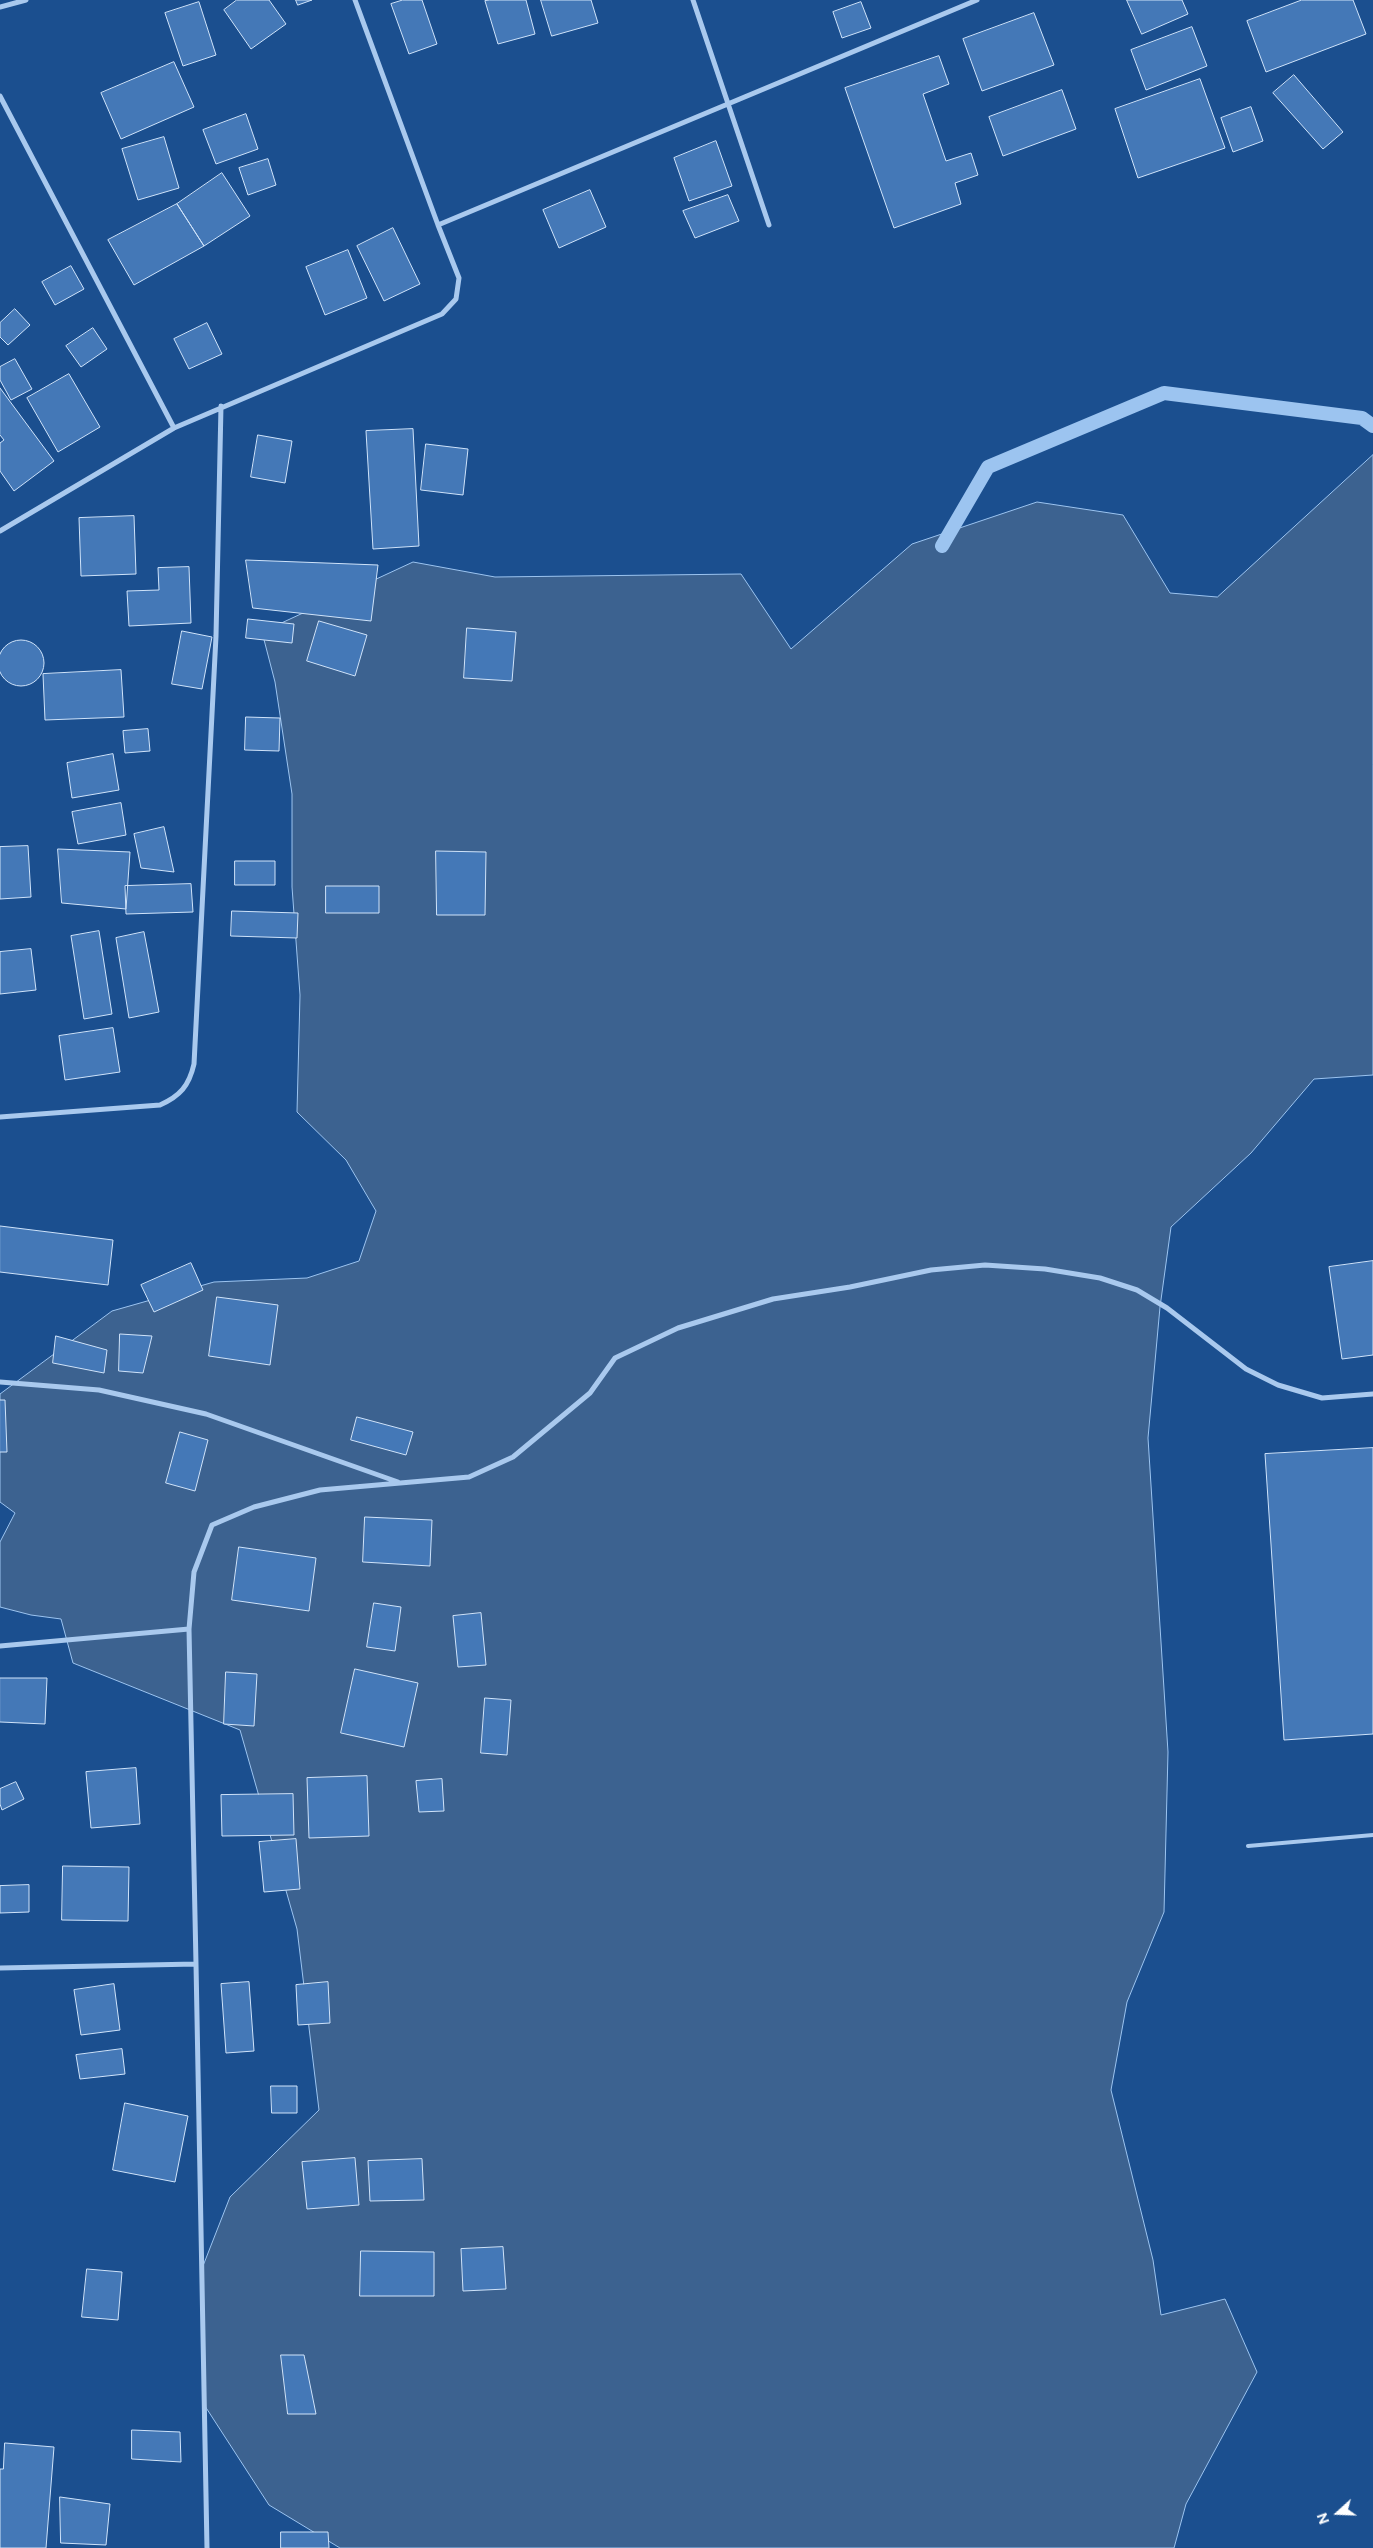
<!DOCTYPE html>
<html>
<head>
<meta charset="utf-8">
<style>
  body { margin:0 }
  #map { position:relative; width:1373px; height:2548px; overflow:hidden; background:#1b4f8f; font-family:Figtree,sans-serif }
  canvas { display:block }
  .north { position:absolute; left:1313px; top:2488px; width:50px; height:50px; -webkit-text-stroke:4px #1b4f8f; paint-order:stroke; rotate:250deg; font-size:14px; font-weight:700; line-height:20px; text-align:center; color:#fff }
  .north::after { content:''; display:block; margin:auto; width:18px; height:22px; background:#fff; clip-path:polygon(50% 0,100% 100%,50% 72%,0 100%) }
</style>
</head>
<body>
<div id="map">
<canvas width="1373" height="2548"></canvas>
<div class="north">N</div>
</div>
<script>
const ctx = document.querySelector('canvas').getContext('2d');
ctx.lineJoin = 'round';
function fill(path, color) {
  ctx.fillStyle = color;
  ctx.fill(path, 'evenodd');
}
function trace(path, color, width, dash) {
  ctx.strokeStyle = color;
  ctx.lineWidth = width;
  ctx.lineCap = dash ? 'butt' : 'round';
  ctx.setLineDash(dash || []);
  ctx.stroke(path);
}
const water = new Path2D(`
  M 1373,455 L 1373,1075 L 1314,1079 L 1251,1153 L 1171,1227 L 1160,1307 L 1148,1438 L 1168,1752 L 1164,1912 L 1127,2002 L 1111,2090 L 1153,2260 L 1161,2315 L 1225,2299 L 1257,2372 L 1186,2504 L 1174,2548 L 340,2548 L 269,2505 L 203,2403 L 201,2271 L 230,2197 L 319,2110 L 297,1929 L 240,1730 L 73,1663 L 61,1619 L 31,1615 L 0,1607 L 0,1542 L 15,1513 L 0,1502 L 0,1394 L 112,1311 L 214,1282 L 307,1278 L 359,1261 L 376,1211 L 346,1160 L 297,1112 L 300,995 L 292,887 L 292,794 L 275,682 L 262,632 L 413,562 L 495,577 L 741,574 L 791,649 L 912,544 L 1037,502 L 1123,515 L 1170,593 L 1217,597 Z`);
fill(water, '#3c6290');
trace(water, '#9cc4f0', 1);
trace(new Path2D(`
  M 942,546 L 988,467 L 1164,393 L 1362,418 L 1373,426`), '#9cc4f0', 14);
const building = new Path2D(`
  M 237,0 L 269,0 L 286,24 L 251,49 L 224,10 Z
  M 296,0 L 312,0 L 298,5 Z
  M 403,0 L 422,0 L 437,44 L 409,54 L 391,4 Z
  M 490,0 L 526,0 L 535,34 L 498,44 L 485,1 Z
  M 541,0 L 591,0 L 598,23 L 552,36 Z
  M 1127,0 L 1182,0 L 1188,14 L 1142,34 Z
  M 1302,0 L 1353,0 L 1366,34 L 1266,72 L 1247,21 Z
  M 199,2 L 216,55 L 183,66 L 165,13 Z
  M 861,2 L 871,28 L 842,38 L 833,12 Z
  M 1034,13 L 1054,65 L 982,91 L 963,39 Z
  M 1192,27 L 1207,66 L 1146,90 L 1131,50 Z
  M 939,56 L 949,84 L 923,94 L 946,161 L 971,153 L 978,175 L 955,183 L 961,204 L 894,228 L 845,88 Z
  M 174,62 L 194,107 L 121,139 L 101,93 Z
  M 1294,75 L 1343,132 L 1323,149 L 1273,93 Z
  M 1200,79 L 1225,148 L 1138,178 L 1115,109 Z
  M 1062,90 L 1076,129 L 1003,156 L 989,117 Z
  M 1251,107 L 1263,141 L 1233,152 L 1221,118 Z
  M 246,114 L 258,149 L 216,164 L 203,130 Z
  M 164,137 L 179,188 L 138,200 L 122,149 Z
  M 716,141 L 732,186 L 689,201 L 674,158 Z
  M 268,159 L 276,185 L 248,195 L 239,168 Z
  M 222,173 L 250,216 L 204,246 L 177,204 Z
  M 590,190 L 606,227 L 559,248 L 543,210 Z
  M 728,195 L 739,221 L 695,238 L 683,211 Z
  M 177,204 L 204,246 L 134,285 L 108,240 Z
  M 393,228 L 420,284 L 384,301 L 357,246 Z
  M 348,250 L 367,298 L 325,315 L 306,267 Z
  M 71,266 L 84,289 L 55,305 L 42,282 Z
  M 15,309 L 30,325 L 8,345 L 0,337 L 0,323 Z
  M 207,323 L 222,354 L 189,369 L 174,339 Z
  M 93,328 L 107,349 L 81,367 L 66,346 Z
  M 15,359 L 32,389 L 11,400 L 0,380 L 0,367 Z
  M 69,374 L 100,427 L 58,452 L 27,398 Z
  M 0,388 L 54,461 L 14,491 L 0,471 L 0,443 L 4,440 L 0,435 Z
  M 413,429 L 419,546 L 373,549 L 366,431 Z
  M 258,435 L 292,441 L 285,483 L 251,477 Z
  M 426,444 L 468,449 L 463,495 L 421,490 Z
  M 134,516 L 136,574 L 81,576 L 79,518 Z
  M 246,560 L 378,565 L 371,621 L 253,608 Z
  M 189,567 L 191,623 L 129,626 L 127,591 L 159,590 L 158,568 Z
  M 248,619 L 294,624 L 292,643 L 246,638 Z
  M 319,621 L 367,635 L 355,676 L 307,661 Z
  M 467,628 L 516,632 L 512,681 L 464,678 Z
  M 182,631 L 212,637 L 202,689 L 172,684 Z
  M-2 663a23 23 0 1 1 46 0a23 23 0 1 1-46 0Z
  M 121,670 L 124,717 L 45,720 L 43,674 Z
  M 246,717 L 280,718 L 279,751 L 245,750 Z
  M 148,729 L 150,751 L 125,753 L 123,731 Z
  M 113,754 L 119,790 L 72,798 L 67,763 Z
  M 121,803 L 126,835 L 78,844 L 72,812 Z
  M 164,827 L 174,872 L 141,868 L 134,834 Z
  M 28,846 L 31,897 L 0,899 L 0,847 Z
  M 58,849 L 130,852 L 126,909 L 62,903 Z
  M 436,851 L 486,852 L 485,915 L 437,915 Z
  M 235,861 L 275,861 L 275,885 L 235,885 Z
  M 191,884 L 193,912 L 126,914 L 125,886 Z
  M 326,886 L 379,886 L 379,913 L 326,913 Z
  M 232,911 L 298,913 L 297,938 L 231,936 Z
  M 99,931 L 112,1014 L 84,1019 L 71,936 Z
  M 144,932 L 159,1012 L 129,1018 L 116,938 Z
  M 31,949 L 36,990 L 0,994 L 0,952 Z
  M 113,1028 L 120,1072 L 65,1080 L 59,1036 Z
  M 0,1226 L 113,1240 L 108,1285 L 0,1272 Z
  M 1373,1261 L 1373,1355 L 1342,1359 L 1329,1267 Z
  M 191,1263 L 203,1290 L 154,1312 L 141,1285 Z
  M 217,1297 L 278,1305 L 270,1365 L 209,1356 Z
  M 120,1334 L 152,1336 L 143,1373 L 119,1371 Z
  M 56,1336 L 107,1350 L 104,1373 L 53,1363 Z
  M 0,1400 L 5,1400 L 7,1452 L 0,1452 Z
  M 357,1417 L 413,1432 L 406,1455 L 351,1440 Z
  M 180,1432 L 208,1440 L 195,1491 L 166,1483 Z
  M 1373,1448 L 1373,1734 L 1284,1740 L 1265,1454 Z
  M 365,1517 L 432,1520 L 430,1566 L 363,1562 Z
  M 239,1547 L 316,1558 L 309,1611 L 232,1600 Z
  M 374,1603 L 401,1607 L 395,1651 L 367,1647 Z
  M 481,1613 L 486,1665 L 458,1667 L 453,1616 Z
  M 355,1669 L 418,1683 L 404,1747 L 341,1733 Z
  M 226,1672 L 257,1674 L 254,1726 L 224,1724 Z
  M 0,1678 L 47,1678 L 45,1724 L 0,1722 Z
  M 485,1698 L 511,1700 L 507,1755 L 481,1753 Z
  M 136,1768 L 140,1824 L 91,1828 L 86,1772 Z
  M 367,1776 L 369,1836 L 309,1838 L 307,1778 Z
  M 442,1779 L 444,1811 L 419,1812 L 416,1781 Z
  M 16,1782 L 24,1799 L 2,1810 L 0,1804 L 0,1789 Z
  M 293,1794 L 294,1835 L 222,1836 L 221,1795 Z
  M 296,1839 L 300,1889 L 264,1892 L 259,1842 Z
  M 63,1866 L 129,1867 L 128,1921 L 62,1920 Z
  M 29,1885 L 29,1912 L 0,1913 L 0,1886 Z
  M 249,1982 L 254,2051 L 226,2053 L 221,1984 Z
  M 328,1982 L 330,2023 L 298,2025 L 296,1985 Z
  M 114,1984 L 120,2030 L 81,2035 L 74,1990 Z
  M 122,2049 L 125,2074 L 80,2079 L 76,2055 Z
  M 271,2086 L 297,2086 L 297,2113 L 272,2113 Z
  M 125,2103 L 188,2116 L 175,2182 L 113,2170 Z
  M 355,2158 L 359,2205 L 307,2209 L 302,2162 Z
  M 422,2159 L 424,2200 L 370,2201 L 368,2161 Z
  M 503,2247 L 506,2289 L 463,2291 L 461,2249 Z
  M 361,2251 L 434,2252 L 434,2296 L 360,2296 Z
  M 87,2269 L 122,2272 L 118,2320 L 82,2317 Z
  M 281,2355 L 304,2355 L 316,2414 L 288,2414 Z
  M 132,2430 L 180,2432 L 181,2462 L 132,2459 Z
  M 5,2443 L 54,2447 L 46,2548 L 0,2548 L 0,2469 L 3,2469 Z
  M 60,2497 L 110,2504 L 106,2545 L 61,2543 Z
  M 281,2532 L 328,2532 L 329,2548 L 281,2548 Z`);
fill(building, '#4478b7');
trace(building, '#cfe3fa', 1);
trace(new Path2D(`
  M 1248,1846 L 1373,1835`), '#a9c9ee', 4);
trace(new Path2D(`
  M 355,0 L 438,225
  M 693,0 L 769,225
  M 0,7 L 26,0
  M 0,96 L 174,428
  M 0,531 L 174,428 L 442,314 L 456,299 L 459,278 L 438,225 L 977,0
  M 0,1117 L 160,1105 C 180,1096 189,1086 194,1064 L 216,636 L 221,406
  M 0,1382 L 99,1390 L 206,1414 L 398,1482
  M 189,1629 L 194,1572 L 212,1525 L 254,1507 L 320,1490 L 469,1477 L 513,1457 L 590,1393 L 615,1358 L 678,1328 L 773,1299 L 850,1287 L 931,1270 L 985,1265 L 1045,1269 L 1100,1278 L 1137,1290 L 1167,1308 L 1246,1369 L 1278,1385 L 1322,1398 L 1373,1394
  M 0,1646 L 189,1629 L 196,1964 L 0,1968
  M 196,1964 L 207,2548`), '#a9c9ee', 5);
</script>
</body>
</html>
